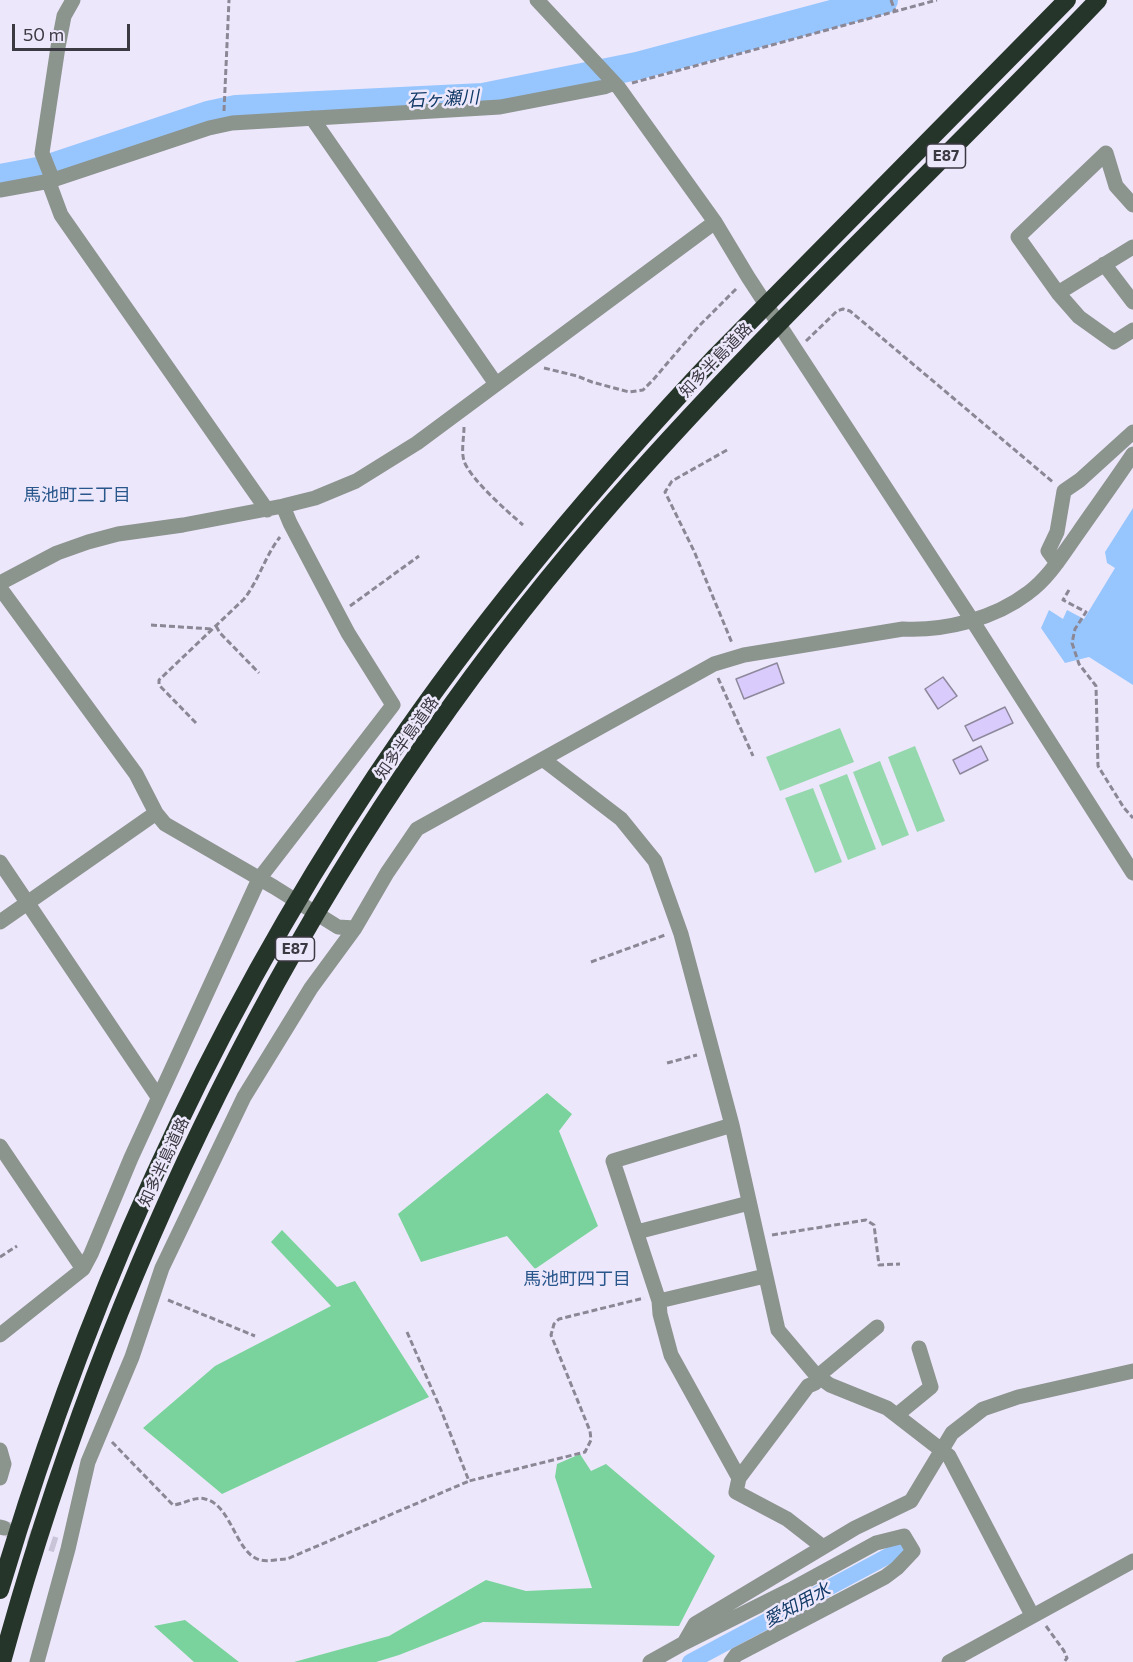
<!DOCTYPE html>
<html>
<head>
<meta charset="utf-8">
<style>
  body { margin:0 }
  #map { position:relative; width:1133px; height:1662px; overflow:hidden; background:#ede7fc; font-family:Commissioner,sans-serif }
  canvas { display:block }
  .scale { position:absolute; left:12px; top:24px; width:118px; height:27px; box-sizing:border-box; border:3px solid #3b3941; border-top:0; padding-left:8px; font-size:18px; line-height:21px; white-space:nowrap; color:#3b3941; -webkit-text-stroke:4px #ede7fc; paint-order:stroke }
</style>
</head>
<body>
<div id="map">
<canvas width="1133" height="1662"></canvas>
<div class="scale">50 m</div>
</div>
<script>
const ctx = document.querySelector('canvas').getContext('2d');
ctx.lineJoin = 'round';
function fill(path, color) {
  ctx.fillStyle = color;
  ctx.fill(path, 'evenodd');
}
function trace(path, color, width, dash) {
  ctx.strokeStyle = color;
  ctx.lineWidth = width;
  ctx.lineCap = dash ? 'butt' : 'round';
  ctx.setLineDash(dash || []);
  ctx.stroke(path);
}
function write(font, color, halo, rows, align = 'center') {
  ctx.font = font + ' Commissioner,"Noto Sans JP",sans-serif';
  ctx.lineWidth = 5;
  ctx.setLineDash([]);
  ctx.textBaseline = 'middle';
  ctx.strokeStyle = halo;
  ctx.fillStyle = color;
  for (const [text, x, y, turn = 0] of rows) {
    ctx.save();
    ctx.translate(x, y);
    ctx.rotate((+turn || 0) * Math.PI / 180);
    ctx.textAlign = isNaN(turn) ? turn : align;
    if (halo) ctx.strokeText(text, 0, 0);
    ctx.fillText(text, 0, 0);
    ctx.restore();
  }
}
fill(new Path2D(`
  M 840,728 L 854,762 L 780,791 L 766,757 Z
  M 915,746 L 945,821 L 917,832 L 888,757 Z
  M 880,761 L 909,835 L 882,846 L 853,772 Z
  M 847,774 L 876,849 L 848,860 L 819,785 Z
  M 813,788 L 842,862 L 815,873 L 785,798 Z`), '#96d8ad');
fill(new Path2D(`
  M 547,1093 L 572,1114 L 559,1131 L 598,1226 L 535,1269 L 507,1236 L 421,1262 L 398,1214 Z
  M 282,1230 L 337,1287 L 355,1281 L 429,1397 L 222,1494 L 143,1428 L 215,1366 L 331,1306 L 271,1242 Z
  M 580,1454 L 591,1471 L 606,1464 L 715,1556 L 679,1626 L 483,1622 L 399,1655 L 376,1662 L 294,1662 L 389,1636 L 486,1580 L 526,1591 L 592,1588 L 555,1477 L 557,1464 Z
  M 185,1620 L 239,1662 L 194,1662 L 154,1626 Z`), '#7ad39c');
fill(new Path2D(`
  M 1133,508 L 1133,685 L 1089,657 L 1065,663 L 1041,628 L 1049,610 L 1063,619 L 1067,610 L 1084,619 L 1115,568 L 1107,563 L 1105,552 Z`), '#97c6fe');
trace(new Path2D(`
  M 690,1662 L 903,1548`), '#97c6fe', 16);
trace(new Path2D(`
  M 0,178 L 43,170 L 208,115 L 236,109 L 483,97 L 637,66 L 884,0`), '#97c6fe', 28);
const building = new Path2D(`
  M 777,663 L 784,683 L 744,699 L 736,679 Z
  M 943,677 L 957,696 L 938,709 L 925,689 Z
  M 1005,707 L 1013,723 L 973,741 L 965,726 Z
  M 981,746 L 988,760 L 960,774 L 953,760 Z`);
fill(building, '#dacbfd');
trace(building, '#8d889b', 1.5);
trace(new Path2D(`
  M 7,1529 L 56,1545`), '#c9c4d7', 15, [15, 8]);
trace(new Path2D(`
  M 891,0 L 895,11
  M 632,83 L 937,0
  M 224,111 L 229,0
  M 806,341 L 837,311 L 843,309 L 850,311 L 1054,483
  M 544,368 L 577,376 L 592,382 L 629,392 L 643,390 L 653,380 L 699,326 L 738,287
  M 464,427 C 464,437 461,451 464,461 C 471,480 507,511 523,525
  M 727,450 L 672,481 L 665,492 L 694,551 L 732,643
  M 1069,590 L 1063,600 L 1086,612 L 1075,629 L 1072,643 L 1079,664 L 1096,686 L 1098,766 L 1124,808 L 1133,818
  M 350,606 L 419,556
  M 151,625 L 212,629
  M 216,626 L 220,633 L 259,673
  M 718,678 L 753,756
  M 196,723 L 159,685 L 159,680 L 244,599 C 259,580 265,556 280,537
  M 591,962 L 665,935
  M 667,1063 L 697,1055
  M 772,1235 L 866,1220 L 874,1225 L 879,1265 L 900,1264
  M 0,1257 L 17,1246
  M 168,1300 L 255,1336
  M 407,1332 L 441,1410 L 469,1481 L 585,1452 L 591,1440 L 590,1431 L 551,1335 L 554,1324 L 559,1319 L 644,1298
  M 112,1442 L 173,1505 C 184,1504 195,1496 205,1499 C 232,1505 235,1553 260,1560 C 268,1562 279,1559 287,1559 L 469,1481
  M 1046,1626 L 1064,1651 L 1067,1658 L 1064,1662`), '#8b8795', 3, [6, 3]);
trace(new Path2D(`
  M 73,0 L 64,16 L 58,47 L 42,153 L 50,173 L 51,188 L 61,215 L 267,510
  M 537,0 L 619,88 L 715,222 L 748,277 L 972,620 L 1133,873
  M 312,118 L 496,384
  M 0,190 L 50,181 L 209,128 L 232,123 L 500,107 L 604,87 L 614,83
  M 1133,205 L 1116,186 L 1106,153 L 1018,237 L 1058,293 L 1133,247
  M 1104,264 L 1133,302
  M 1058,293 L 1079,317 L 1114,342 L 1133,330
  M 1057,563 L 1048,551 L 1057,532 L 1064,491 L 1080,480 L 1133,432
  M 0,583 L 57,553 L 88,542 L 118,534 L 183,525 L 283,506 L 315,498 L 356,481 L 417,443 L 715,222
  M 0,588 L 136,774 L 156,813 L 165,824 L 274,887 L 338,927 L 355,928
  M 544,760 L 621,819 L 655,861 L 681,934 L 732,1125 L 778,1330 L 816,1375 L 830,1385 L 887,1408 L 949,1456 L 1032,1615
  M 0,862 L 158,1097
  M 0,922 L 156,813
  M 732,1125 L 613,1161 L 659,1301 L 765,1276
  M 0,1146 L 83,1269
  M 637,1232 L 749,1203
  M 659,1301 L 660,1314 L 671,1355 L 739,1478 L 736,1492 L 787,1519 L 823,1547
  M 0,1335 L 83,1269 L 91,1254 L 131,1158 L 259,879 L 393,705 L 348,633 L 290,523 L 283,506
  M 898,1414 L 931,1387 L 919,1348
  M 0,1450 L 4,1464 L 0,1478
  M 739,1478 L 808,1386 L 815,1383 L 824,1371 L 877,1327
  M 0,1527 L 4,1528
  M 684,1643 L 790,1590 L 876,1543 L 904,1536 L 913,1551 L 897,1568 L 885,1577 L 736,1655 L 731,1662
  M 37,1662 L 68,1549 L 88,1462 L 132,1357 L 162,1268 L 244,1097 L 311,988 L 355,928 L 387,873 L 417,829 L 714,664 L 744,655 L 903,629 C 945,631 994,619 1028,593 C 1049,578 1063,554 1078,533 C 1096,507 1115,481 1133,454
  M 650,1662 L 684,1643 L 695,1624 L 855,1528 L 911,1501 L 952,1433 L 983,1409 L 1018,1397 L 1133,1371
  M 949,1662 L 1133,1561`), '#8c948e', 15);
trace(new Path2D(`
  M 0,1590 C 91,1283 224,993 407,730 C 500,597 605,474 716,356 L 1067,0
  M 2,1662 C 116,1245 315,847 598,519 C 755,337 932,174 1098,0`), '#26352a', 18);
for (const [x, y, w] of [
  [946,156,39],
  [295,949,39]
]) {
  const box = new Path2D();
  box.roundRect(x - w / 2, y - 12, w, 24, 4.5);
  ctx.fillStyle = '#ede7fc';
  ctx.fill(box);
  trace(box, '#3b3941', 1.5);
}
write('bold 15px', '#3b3941', null, [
  ["E87",946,156],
  ["E87",295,949]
]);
write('16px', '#3b3941', '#ede7fc', [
  ["知多半島道路",716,360,-46],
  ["知多半島道路",407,738,-55],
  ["知多半島道路",164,1162,-65]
]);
write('italic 18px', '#103965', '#ede7fc', [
  ["石ヶ瀬川",443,99,-3],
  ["愛知用水",797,1605,-28]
]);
write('18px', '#29578b', '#ede7fc', [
  ["馬池町三丁目",77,495],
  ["馬池町四丁目",577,1279]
]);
</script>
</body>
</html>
